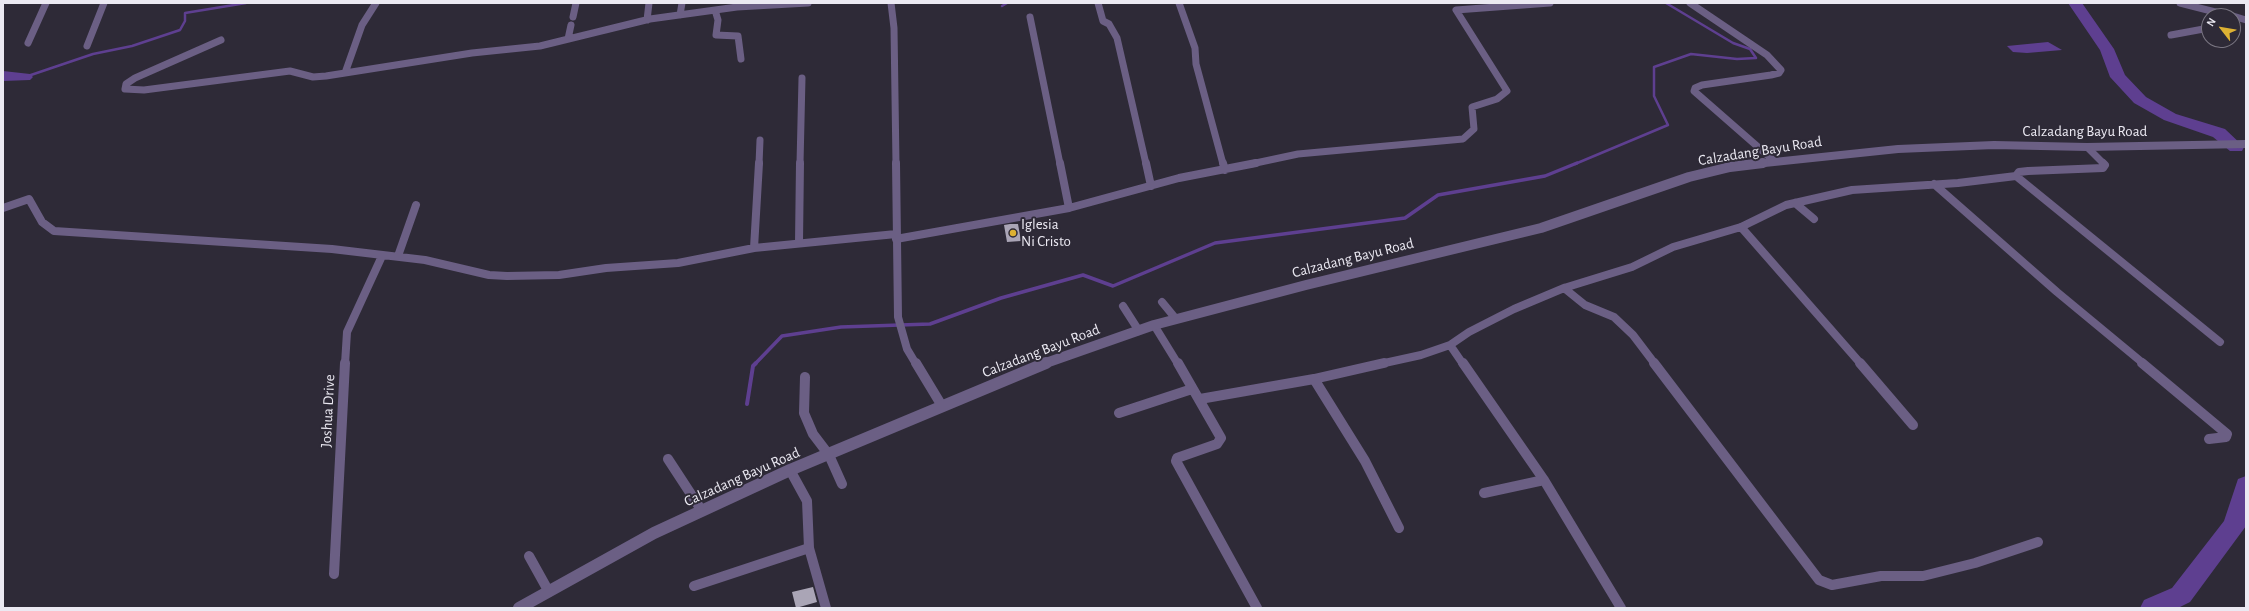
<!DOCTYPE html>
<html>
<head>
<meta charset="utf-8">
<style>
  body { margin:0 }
  #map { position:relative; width:2249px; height:611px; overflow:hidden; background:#2e2a37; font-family:"Alegreya Sans",sans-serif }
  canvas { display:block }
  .frame { position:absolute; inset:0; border:4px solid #ebe9f2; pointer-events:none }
  .north { position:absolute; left:2201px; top:8px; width:40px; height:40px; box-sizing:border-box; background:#2e2a37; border:1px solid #7a7682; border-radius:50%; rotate:301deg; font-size:11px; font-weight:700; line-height:16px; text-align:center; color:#ebe9f2 }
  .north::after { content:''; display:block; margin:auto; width:14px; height:18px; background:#ddb133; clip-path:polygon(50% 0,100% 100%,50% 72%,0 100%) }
</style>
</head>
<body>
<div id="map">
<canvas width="2249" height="611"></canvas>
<div class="frame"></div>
<div class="north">N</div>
</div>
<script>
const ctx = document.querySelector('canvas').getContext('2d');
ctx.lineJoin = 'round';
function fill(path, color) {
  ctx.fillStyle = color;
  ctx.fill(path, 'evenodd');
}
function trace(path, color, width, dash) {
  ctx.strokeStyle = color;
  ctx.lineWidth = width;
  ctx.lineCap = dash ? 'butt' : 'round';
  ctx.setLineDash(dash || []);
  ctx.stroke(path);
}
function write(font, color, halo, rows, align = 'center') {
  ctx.font = font + ' "Alegreya Sans",sans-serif';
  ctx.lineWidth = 4;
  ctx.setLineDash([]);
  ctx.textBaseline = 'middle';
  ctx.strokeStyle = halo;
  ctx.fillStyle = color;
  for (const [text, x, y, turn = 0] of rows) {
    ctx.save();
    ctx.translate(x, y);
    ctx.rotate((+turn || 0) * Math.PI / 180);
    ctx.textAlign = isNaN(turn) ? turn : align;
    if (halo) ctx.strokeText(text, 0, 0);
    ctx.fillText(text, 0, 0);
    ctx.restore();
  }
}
fill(new Path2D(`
  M 2048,42 L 2062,50 L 2027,53 L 2013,52 L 2007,46 Z`), '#5e3f90');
trace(new Path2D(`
  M 1002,6 L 1007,3
  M 25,77 L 93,54 L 132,46 L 180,30 L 185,21 L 185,13 L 246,3
  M 1575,164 L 1668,125 L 1654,96 L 1654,67 L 1691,54 L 1737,59 L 1756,58 L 1750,49 L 1733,43 L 1666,3`), '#5e3f90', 2.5);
trace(new Path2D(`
  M 755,364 L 782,336 L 841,327 L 930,324 L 1001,298 L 1083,275 L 1113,286 L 1215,243 L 1405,218 L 1438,195 L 1545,176 L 1577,163`), '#5e3f90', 3.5);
trace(new Path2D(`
  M 747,404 L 753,366 L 756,363`), '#5e3f90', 4);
fill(new Path2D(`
  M 2068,3 L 2082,3 L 2114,49 L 2125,75 L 2146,97 L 2176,114 L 2225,129 L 2244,147 L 2242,151 L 2230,151 L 2213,137 L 2164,120 L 2134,103 L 2110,77 L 2100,50 Z
  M 3,71 L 30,74 L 33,77 L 30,80 L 3,81 Z
  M 2246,476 L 2246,526 L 2190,602 L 2178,608 L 2140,608 L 2144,600 L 2172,588 L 2224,521 L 2238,479 Z`), '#5e3f90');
fill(new Path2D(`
  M 1010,224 L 1018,224 L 1021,241 L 1007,242 L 1004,225 Z
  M 813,587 L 817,602 L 796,608 L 792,592 Z`), '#aaa5b6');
trace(new Path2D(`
  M 891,3 L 894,28 L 896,164
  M 1098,3 L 1103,21 L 1109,24 L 1117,38 L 1146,164
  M 1179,3 L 1195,48 L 1196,64 L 1223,164
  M 1690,3 L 1767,55 L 1781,70 L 1779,73 L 1771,75 L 1702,85 L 1695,88 L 1694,91 L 1774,161
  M 2180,3 L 2231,16
  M 715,10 L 718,20 L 716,35 L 738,36 L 741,59
  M 680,15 L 682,3
  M 2233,16 L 2246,20
  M 573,17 L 576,3
  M 1030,17 L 1060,164
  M 647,20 L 649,3
  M 2171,35 L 2209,28
  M 568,39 L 571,25
  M 221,40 L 135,78 L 126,84 L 125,89 L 144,90 L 290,71 L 313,77 L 326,76 L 472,53 L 540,46 L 650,19 L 737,7 L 808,3
  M 28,43 L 46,3
  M 87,46 L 104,3
  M 345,73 L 362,25 L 376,3
  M 2087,147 L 2104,164
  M 759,164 L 760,140
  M 800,164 L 802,78
  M 1251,164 L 1298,154 L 1463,139 L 1474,129 L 1472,107 L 1497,99 L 1507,91 L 1456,10 L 1550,3`), '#6b5f84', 7);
trace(new Path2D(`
  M 896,163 L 898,317 L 907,349 L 916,364
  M 1060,163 L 1069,208
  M 1146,163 L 1151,186
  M 1223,163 L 1225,170
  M 2016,176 L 2220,342
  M 1934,184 L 2057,292 L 2144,364
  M 1795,203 L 1814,219
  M 3,208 L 29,199 L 42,222 L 54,231 L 332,249 L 425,260 L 489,275 L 507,276 L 559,275 L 606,268 L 678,263 L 754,248 L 896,234
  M 1741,227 L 1861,364
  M 896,239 L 1069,208 L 1179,178 L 1256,163
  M 799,242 L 800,163
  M 754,248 L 759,163
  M 398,256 L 416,205
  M 1564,288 L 1585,305 L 1614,317 L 1633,335 L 1655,364
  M 1162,302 L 1176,319
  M 1123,306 L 1139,331
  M 1154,325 L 1178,364
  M 1450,345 L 1463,364
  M 345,364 L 347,332 L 382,256
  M 1380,364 L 1421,355 L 1450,345 L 1469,332 L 1514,309 L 1564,288 L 1632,267 L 1673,247 L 1741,227 L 1786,205 L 1852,190 L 1958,183 L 2016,176 L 2019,172 L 2028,171 L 2103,168 L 2105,165 L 2103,163`), '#6b5f84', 8);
trace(new Path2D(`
  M 916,363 L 942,406
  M 1178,363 L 1221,438 L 1217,444 L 1177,458 L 1176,461 L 1257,608
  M 1463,363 L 1544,480 L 1621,608
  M 1654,363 L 1819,580 L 1832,585 L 1881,576 L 1923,576 L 1975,563 L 2038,542
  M 1860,363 L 1913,425
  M 2142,363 L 2227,434 L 2226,437 L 2209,439
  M 805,377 L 804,413 L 813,434 L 829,455 L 842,484
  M 1314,379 L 1365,461 L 1399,528
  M 1200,399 L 1314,379 L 1384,363
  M 1119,413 L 1192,389
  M 668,459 L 702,511
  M 790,470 L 807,501 L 809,548 L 826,608
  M 1484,493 L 1544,480
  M 529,556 L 549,592
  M 334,574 L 345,363
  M 694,586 L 809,548`), '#6b5f84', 10);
trace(new Path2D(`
  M 1755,164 L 1898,149 L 1994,145 L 2087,147 L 2246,144`), '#6b5f84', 8);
trace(new Path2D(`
  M 1043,364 L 1154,325 L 1306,285 L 1541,228 L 1689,177 L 1730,167 L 1763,163`), '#6b5f84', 10);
trace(new Path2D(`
  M 519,608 L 654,533 L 790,470 L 1046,363`), '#6b5f84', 12);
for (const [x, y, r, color] of [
  [1013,233,4,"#ddb133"]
]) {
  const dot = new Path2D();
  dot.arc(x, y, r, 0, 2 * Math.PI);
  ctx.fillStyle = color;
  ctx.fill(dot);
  trace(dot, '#2e2a37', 1.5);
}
write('15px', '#ebe9f2', '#2e2a37', [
  ["Calzadang Bayu Road",2085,131],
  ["Calzadang Bayu Road",1760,151,-9],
  ["Calzadang Bayu Road",1353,258,-14],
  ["Calzadang Bayu Road",1041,351,-21],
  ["Joshua Drive",328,411,-87],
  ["Calzadang Bayu Road",742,477,-24]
]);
write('15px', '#ebe9f2', '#2e2a37', [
  ["Iglesia",1021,224],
  ["Ni Cristo",1021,241]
], 'left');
</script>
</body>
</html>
